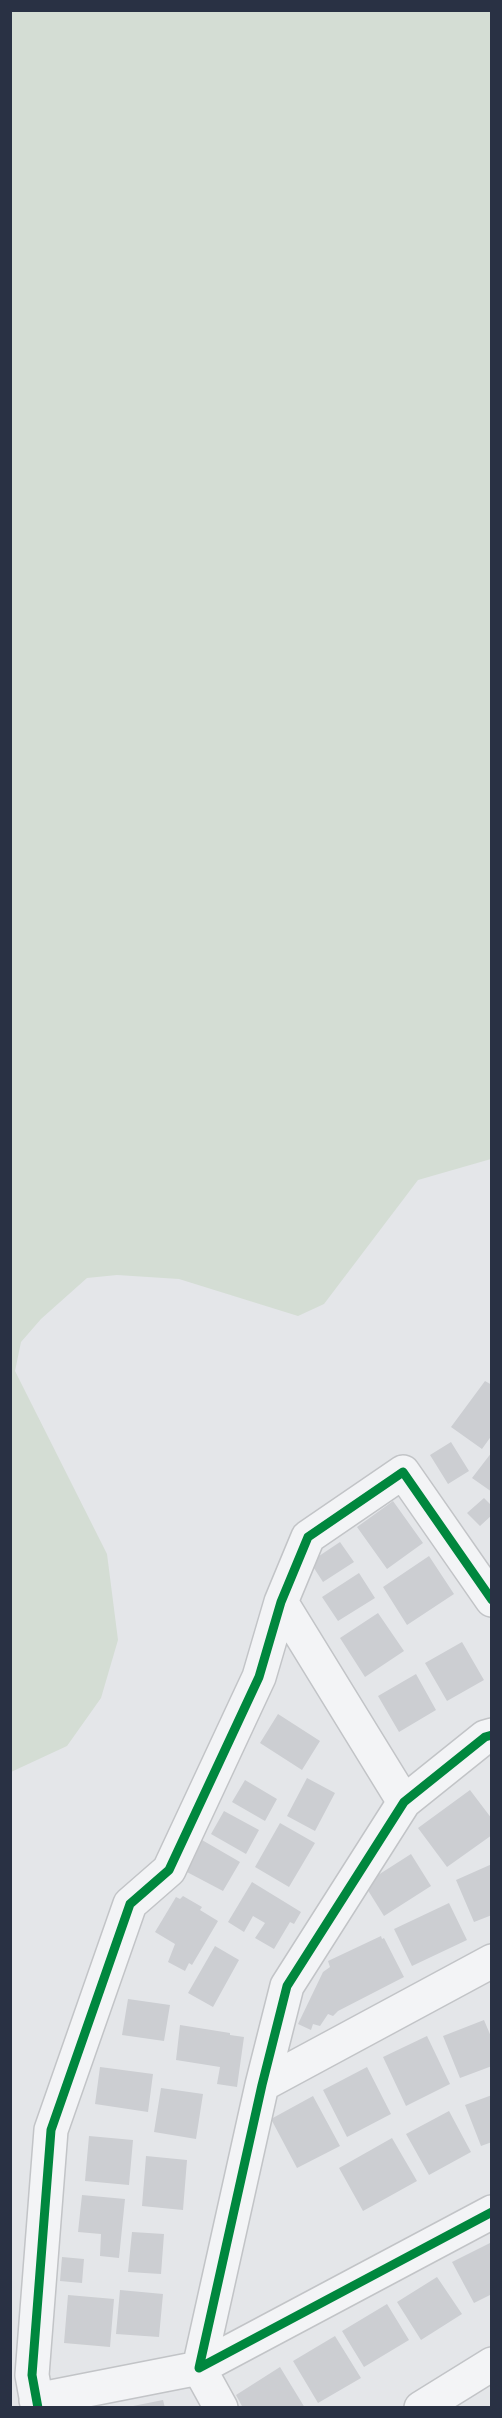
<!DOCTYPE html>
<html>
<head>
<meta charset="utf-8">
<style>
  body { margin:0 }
  #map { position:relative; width:502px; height:2418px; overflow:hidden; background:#e4e6e9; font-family:"Nunito Sans",sans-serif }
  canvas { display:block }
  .frame { position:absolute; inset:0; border:12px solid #293144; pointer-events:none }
</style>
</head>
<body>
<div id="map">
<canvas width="502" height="2418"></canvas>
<div class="frame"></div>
</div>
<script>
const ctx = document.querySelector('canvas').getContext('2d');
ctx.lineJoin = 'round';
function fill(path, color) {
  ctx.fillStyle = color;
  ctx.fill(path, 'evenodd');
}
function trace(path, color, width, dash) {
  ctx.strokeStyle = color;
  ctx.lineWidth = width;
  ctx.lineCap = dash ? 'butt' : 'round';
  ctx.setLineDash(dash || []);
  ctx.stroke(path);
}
fill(new Path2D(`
  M 10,11 L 492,11 L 491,1159 L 418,1180 L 324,1304 L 298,1316 L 179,1279 L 117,1275 L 87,1278 L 41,1319 L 21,1342 L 15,1371 L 107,1554 L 118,1640 L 101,1698 L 67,1746 L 11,1772 Z`), '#d4ddd4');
fill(new Path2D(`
  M 485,1381 L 492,1385 L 492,1435 L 482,1449 L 451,1427 Z
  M 451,1442 L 469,1471 L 448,1484 L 430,1455 Z
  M 492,1452 L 492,1492 L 472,1478 Z
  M 484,1498 L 492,1506 L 492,1515 L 480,1526 L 467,1513 Z
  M 393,1501 L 423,1543 L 387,1569 L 357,1527 Z
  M 340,1542 L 354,1562 L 323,1582 L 310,1562 Z
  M 429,1556 L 454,1594 L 407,1625 L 383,1587 Z
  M 359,1573 L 375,1598 L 338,1621 L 322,1597 Z
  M 378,1613 L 404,1651 L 365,1677 L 340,1638 Z
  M 462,1642 L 484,1680 L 447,1701 L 425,1663 Z
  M 416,1674 L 436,1710 L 399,1732 L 378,1696 Z
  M 278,1714 L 320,1741 L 302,1770 L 260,1743 Z
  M 307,1778 L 335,1793 L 315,1831 L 287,1816 Z
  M 245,1780 L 277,1799 L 265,1821 L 232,1802 Z
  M 470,1790 L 492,1819 L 492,1835 L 447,1867 L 418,1828 Z
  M 224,1811 L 259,1830 L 246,1854 L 211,1834 Z
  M 280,1823 L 315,1843 L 289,1887 L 255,1867 Z
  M 202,1840 L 240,1862 L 223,1891 L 185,1871 Z
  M 411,1854 L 431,1886 L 384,1916 L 364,1884 Z
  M 492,1864 L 492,1915 L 474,1922 L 456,1880 Z
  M 252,1882 L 301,1912 L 294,1924 L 290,1922 L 274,1949 L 255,1938 L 265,1923 L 253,1916 L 244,1932 L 228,1922 Z
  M 183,1896 L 202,1907 L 200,1910 L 218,1921 L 192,1965 L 189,1963 L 185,1971 L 168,1962 L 175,1944 L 155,1932 L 176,1897 L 180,1899 Z
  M 449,1903 L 467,1940 L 412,1966 L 394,1929 Z
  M 381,1936 L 382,1939 L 384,1938 L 404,1977 L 338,2011 L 333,2016 L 328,2014 L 320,2026 L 313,2024 L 311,2030 L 298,2024 L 323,1972 L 330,1967 L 328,1961 Z
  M 215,1946 L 239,1960 L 213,2007 L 188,1993 Z
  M 128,1999 L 170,2005 L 164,2041 L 122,2035 Z
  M 484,2020 L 492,2039 L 492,2066 L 460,2078 L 443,2036 Z
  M 180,2025 L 230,2033 L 230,2035 L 244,2037 L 237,2087 L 217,2084 L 220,2067 L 176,2060 Z
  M 427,2036 L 450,2084 L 406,2106 L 383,2057 Z
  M 100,2067 L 153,2074 L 148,2112 L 95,2104 Z
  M 367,2067 L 391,2114 L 347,2137 L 323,2090 Z
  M 161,2088 L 203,2094 L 196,2139 L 154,2132 Z
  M 492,2095 L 492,2142 L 481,2146 L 465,2105 Z
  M 313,2096 L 340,2146 L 297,2168 L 271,2119 Z
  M 449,2111 L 471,2152 L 429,2175 L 406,2134 Z
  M 89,2136 L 133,2140 L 129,2185 L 85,2181 Z
  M 392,2138 L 417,2181 L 363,2211 L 339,2168 Z
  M 146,2156 L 187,2160 L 183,2210 L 142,2206 Z
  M 82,2195 L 125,2199 L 119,2258 L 100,2256 L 101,2234 L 78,2232 Z
  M 132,2232 L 164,2234 L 161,2274 L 128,2272 Z
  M 492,2242 L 492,2294 L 474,2303 L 452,2262 Z
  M 62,2257 L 84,2259 L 82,2283 L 60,2281 Z
  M 437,2277 L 462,2314 L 421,2340 L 397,2302 Z
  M 120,2290 L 163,2294 L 159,2337 L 116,2334 Z
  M 68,2295 L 114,2299 L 110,2347 L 64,2343 Z
  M 387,2304 L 409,2340 L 364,2367 L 342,2331 Z
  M 335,2336 L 361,2378 L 318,2403 L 293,2361 Z
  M 280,2367 L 305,2408 L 243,2408 L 236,2395 Z
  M 163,2400 L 165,2408 L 133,2408 L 133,2406 Z`), '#ccced2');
const minor = new Path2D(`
  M 281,1602 L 404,1802
  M 492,1735 L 485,1737 L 404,1802 L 287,1986 L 262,2085 L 199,2368 L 492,2212
  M 262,2085 L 492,1961
  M 36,2400 L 199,2368 L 221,2408
  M 38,2408 L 32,2375 L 51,2130 L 130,1904 L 169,1870 L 259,1677 L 281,1602 L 308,1537 L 403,1472 L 492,1600`);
const tertiary = new Path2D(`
  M 421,2408 L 492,2364`);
trace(minor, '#c2c4c7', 36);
trace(tertiary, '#c2c4c7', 36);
trace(minor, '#f3f4f6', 33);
trace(tertiary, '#f3f4f6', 33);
trace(new Path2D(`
  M 492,1735 L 485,1737 L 404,1802 L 287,1986 L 262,2085 L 199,2368 L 492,2212
  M 38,2408 L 32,2375 L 51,2130 L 130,1904 L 169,1870 L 259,1677 L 281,1602 L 308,1537 L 403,1472 L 492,1600`), '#00873e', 9);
</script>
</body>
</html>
